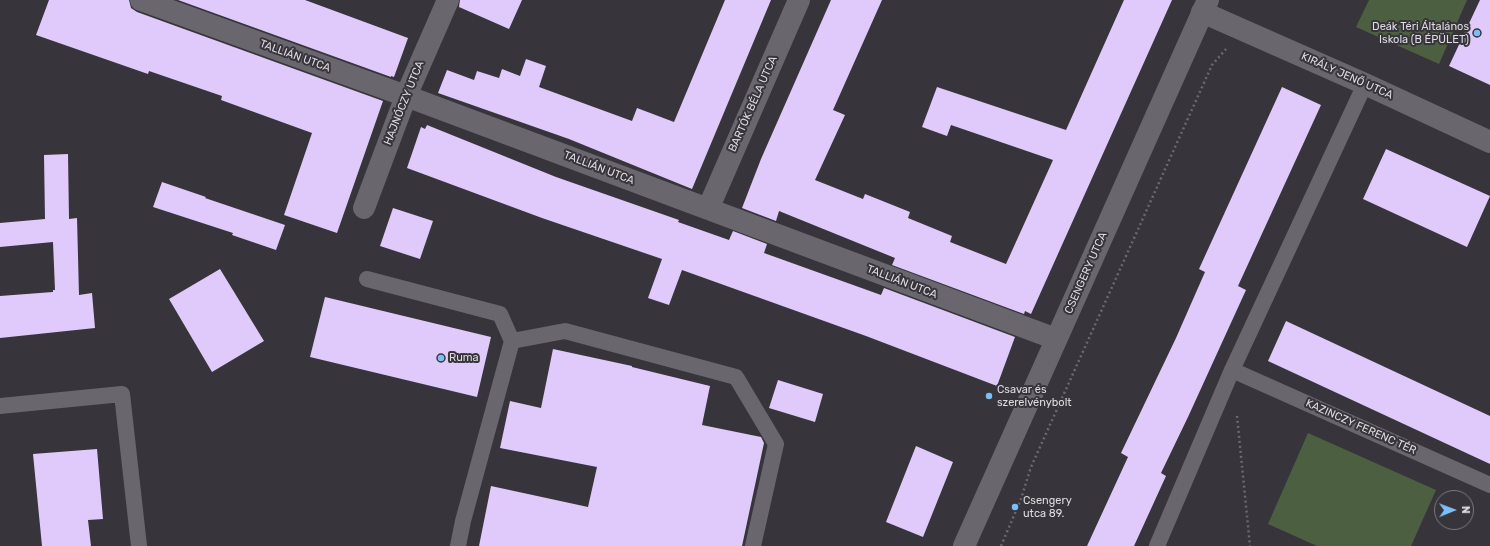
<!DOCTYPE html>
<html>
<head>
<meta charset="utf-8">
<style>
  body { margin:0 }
  #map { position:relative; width:1490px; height:546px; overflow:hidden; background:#37353b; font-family:Rubik,sans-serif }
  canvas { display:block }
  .north { position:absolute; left:1434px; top:490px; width:40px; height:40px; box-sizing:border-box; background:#37353b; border:1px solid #7a787d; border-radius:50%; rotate:89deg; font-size:11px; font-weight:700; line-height:16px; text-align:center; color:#dedce1 }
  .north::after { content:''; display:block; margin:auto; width:14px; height:18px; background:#7bbef8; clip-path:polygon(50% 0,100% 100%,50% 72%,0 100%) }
</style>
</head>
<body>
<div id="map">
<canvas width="1490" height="546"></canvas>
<div class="north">N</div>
</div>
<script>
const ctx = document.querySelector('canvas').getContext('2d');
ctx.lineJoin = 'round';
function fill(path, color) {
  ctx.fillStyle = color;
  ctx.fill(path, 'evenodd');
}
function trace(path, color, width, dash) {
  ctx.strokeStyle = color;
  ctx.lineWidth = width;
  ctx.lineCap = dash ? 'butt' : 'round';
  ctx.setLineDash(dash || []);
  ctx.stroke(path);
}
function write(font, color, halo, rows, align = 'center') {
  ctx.font = font + ' Rubik,sans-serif';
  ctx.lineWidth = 4;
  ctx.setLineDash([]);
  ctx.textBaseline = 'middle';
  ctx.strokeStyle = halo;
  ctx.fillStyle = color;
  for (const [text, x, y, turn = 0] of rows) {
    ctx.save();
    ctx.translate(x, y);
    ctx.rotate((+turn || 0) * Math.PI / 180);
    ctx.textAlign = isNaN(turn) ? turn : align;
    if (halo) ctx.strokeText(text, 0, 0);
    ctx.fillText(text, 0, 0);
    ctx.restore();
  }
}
fill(new Path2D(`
  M 1369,0 L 1467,0 L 1439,64 L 1356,27 Z
  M 1308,433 L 1436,490 L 1411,546 L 1317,546 L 1268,524 Z`), '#4d5f41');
fill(new Path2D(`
  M 49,0 L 129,0 L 131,8 L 137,12 L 383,101 L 337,233 L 284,215 L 312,133 L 221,100 L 222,96 L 149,71 L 148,74 L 36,35 Z
  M 178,0 L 305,0 L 408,38 L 394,77 L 391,76 L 391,77 Z
  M 460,0 L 522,0 L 509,29 L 459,7 Z
  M 725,0 L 771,0 L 692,189 L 569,139 L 438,93 L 447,70 L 474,80 L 477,71 L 499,78 L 502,69 L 520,76 L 526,59 L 546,66 L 539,87 L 632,121 L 637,108 L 674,122 Z
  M 831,0 L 882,0 L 833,110 L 845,115 L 815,180 L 863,199 L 865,194 L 910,212 L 908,218 L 952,236 L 950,242 L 1006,264 L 1053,160 L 951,125 L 947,136 L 922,127 L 937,87 L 1066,130 L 1124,0 L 1172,0 L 1031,314 L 1025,311 L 1024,314 L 892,265 L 895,258 L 779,211 L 776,221 L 742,208 L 761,159 Z
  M 1480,0 L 1490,0 L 1490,85 L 1449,66 Z
  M 1282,87 L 1321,105 L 1238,286 L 1246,290 L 1188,417 L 1161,473 L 1166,476 L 1134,546 L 1087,546 L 1128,457 L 1121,453 L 1176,338 L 1205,272 L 1199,269 Z
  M 427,125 L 556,177 L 679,220 L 678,222 L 729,240 L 733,231 L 767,244 L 764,253 L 881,295 L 884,288 L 1015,337 L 997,386 L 866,336 L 682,270 L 669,305 L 648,298 L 662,259 L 542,218 L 407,168 L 421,127 L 425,129 Z
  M 1386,149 L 1490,196 L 1467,247 L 1363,199 Z
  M 68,154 L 69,219 L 77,218 L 79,295 L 92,293 L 95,328 L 0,338 L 0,296 L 53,292 L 53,290 L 55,290 L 53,242 L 0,247 L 0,223 L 45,219 L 44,155 Z
  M 162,182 L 206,197 L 205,198 L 285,225 L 276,250 L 232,235 L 233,233 L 153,207 Z
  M 393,208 L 433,221 L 420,259 L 380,246 Z
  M 220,269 L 264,341 L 212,372 L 169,299 Z
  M 325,297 L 491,337 L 477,397 L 310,357 Z
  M 1286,321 L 1490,416 L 1490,464 L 1268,361 Z
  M 553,349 L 632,366 L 632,367 L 710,386 L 702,425 L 761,437 L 764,443 L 742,546 L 479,546 L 491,486 L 588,507 L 597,467 L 500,448 L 510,401 L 541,408 Z
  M 778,380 L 823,394 L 815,422 L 769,408 Z
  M 916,446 L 953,462 L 923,537 L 886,522 Z
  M 97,449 L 103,519 L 88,520 L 91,546 L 42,546 L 33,454 Z`), '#e0cafc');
trace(new Path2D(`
  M 1237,416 L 1250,546
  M 1001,546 L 1021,499 L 1031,467 L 1212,65 L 1226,49`), '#6b696f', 2.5, [2, 3]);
trace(new Path2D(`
  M 367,279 L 500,314 L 512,341
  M 1232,370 L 1490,485
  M 0,406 L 122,394 L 139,546
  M 458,546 L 463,521 L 512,341 L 565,331 L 736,377 L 776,444 L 753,546
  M 1157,546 L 1232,370 L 1365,84`), '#69666d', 16);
trace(new Path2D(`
  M 141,0 L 406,96 L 1056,339
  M 1202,12 L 1365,84 L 1490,142
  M 364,208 L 406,96 L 448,0
  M 708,209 L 799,0`), '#69666d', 22);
trace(new Path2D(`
  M 964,546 L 1208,0`), '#69666d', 22);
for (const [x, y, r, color] of [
  [1477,33,4,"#7bbef8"],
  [441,358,4,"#7bbef8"],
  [989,396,4,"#7bbef8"],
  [1015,507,4,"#7bbef8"]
]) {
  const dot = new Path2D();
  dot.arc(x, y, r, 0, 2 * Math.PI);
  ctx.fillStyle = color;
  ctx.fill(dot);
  trace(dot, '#37353b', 1.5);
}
write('11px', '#dedce1', '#37353b', [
  ["Deák Téri Általános",1469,27,"right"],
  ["Iskola (B ÉPÜLET)",1469,40,"right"],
  ["Ruma",449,358],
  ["Csavar és",997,390],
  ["szerelvénybolt",997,403],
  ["Csengery",1023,501],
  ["utca 89.",1023,514]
], 'left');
write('11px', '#dedce1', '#37353b', [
  ["TALLIÁN UTCA",295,56,20],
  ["KIRÁLY JENŐ UTCA",1347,76,24],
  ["HAJNÓCZY UTCA",404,103,-68],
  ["BARTÓK BÉLA UTCA",753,104,-66],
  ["TALLIÁN UTCA",599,168,21],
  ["CSENGERY UTCA",1086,273,-66],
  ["TALLIÁN UTCA",902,282,21],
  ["KAZINCZY FERENC TÉR",1361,427,24]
]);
</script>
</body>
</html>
